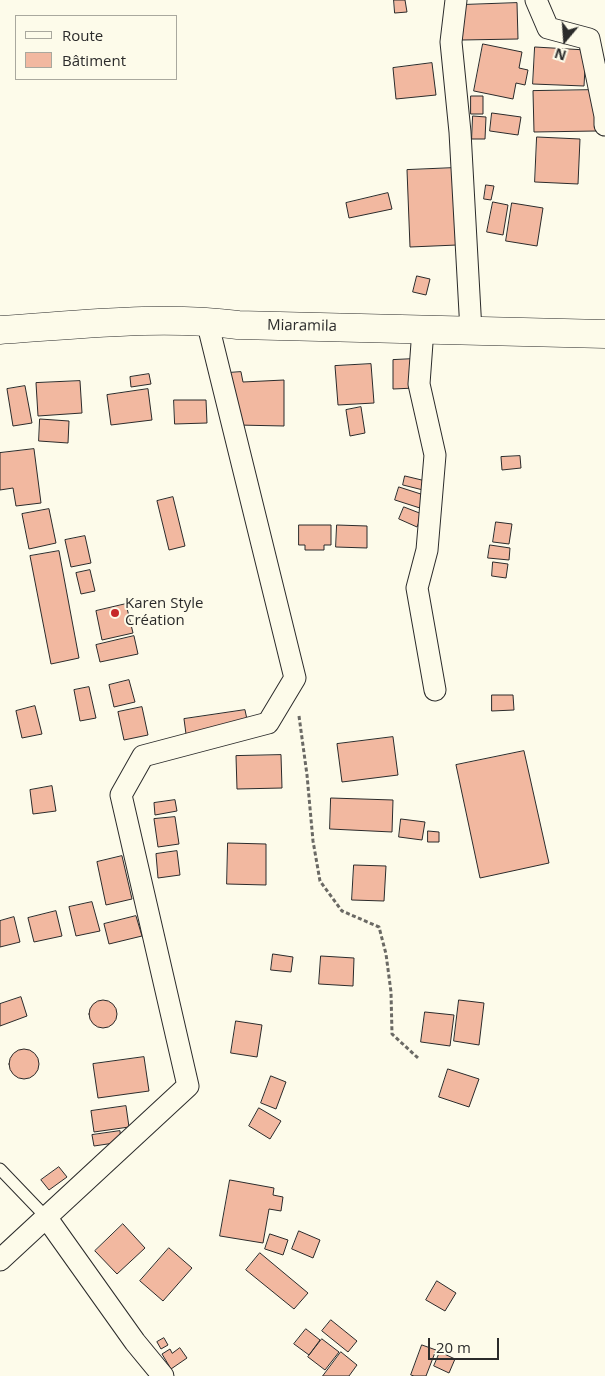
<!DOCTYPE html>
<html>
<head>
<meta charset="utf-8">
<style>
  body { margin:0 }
  #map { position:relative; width:605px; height:1376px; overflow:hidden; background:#fdfbea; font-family:"Open Sans",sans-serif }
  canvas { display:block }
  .legend { position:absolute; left:15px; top:15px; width:162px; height:65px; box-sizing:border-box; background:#fdfbea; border:1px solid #a9a89e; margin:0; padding:6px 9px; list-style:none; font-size:15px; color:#2b2b2b }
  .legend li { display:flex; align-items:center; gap:10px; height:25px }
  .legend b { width:25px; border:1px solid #a9a89e }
  .north { position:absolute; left:540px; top:15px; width:50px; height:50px; -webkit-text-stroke:4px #fdfbea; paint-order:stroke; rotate:198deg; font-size:14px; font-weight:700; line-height:20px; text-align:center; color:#2b2b2b }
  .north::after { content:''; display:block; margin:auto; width:18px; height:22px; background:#2b2b2b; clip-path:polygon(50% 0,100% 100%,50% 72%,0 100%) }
  .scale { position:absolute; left:428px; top:1338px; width:71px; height:22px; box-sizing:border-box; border:2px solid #2b2b2b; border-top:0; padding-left:6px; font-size:15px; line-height:18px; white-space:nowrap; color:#2b2b2b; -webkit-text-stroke:4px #fdfbea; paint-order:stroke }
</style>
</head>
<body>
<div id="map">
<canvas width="605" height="1376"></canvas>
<ul class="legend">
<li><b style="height:6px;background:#fdfbea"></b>Route</li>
<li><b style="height:14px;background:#f2b8a0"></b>Bâtiment</li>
</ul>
<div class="north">N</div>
<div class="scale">20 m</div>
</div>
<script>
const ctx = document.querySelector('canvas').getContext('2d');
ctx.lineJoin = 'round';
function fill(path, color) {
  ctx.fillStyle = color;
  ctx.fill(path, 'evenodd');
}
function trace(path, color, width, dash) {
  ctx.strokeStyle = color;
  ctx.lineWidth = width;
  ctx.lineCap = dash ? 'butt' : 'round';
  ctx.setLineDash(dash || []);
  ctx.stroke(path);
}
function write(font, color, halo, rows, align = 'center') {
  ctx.font = font + ' "Open Sans",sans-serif';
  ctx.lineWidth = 4;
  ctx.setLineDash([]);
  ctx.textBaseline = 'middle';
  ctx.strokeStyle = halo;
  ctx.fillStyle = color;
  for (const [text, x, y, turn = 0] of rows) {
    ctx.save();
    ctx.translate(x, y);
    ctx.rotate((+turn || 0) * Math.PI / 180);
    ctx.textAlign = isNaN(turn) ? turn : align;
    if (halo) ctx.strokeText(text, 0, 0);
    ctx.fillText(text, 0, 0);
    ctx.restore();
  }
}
const building = new Path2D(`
  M 394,0 L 405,0 L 407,12 L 395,13 Z
  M 517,3 L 518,39 L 462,40 L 461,5 Z
  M 483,44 L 522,52 L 519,68 L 528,70 L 525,85 L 516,83 L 513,99 L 474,91 Z
  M 535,47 L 586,50 L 584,86 L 533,84 Z
  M 432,63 L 436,95 L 396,99 L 393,68 Z
  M 595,90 L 596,131 L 534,132 L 533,91 Z
  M 471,96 L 483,96 L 483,114 L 471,114 Z
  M 492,113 L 521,117 L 518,135 L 490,131 Z
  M 473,116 L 486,117 L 485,139 L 472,139 Z
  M 537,137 L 580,139 L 578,184 L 535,182 Z
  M 454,168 L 457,245 L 410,247 L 407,170 Z
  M 486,185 L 494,186 L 491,200 L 484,199 Z
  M 388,193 L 392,209 L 349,218 L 346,203 Z
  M 493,202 L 508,205 L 503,235 L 487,232 Z
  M 512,203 L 543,208 L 537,246 L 506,241 Z
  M 417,276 L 430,279 L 426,295 L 413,292 Z
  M 414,359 L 415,388 L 393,389 L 393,360 Z
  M 371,364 L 374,403 L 338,405 L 335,366 Z
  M 241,372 L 243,382 L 284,380 L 284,426 L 237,425 L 227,373 Z
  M 149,374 L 151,384 L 131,387 L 130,377 Z
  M 80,381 L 82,413 L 38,416 L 36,383 Z
  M 25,386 L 32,423 L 13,426 L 7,389 Z
  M 148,389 L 152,420 L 111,425 L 107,395 Z
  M 174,400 L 206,400 L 207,423 L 175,424 Z
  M 361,407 L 365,433 L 350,436 L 346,410 Z
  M 40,419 L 69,421 L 68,443 L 39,441 Z
  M 34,449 L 41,503 L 16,506 L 13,488 L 0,490 L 0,453 Z
  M 520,456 L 521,468 L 502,470 L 501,457 Z
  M 405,476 L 430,482 L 427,491 L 403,485 Z
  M 399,487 L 427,496 L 423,509 L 395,500 Z
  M 173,497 L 185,546 L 169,550 L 157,501 Z
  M 404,507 L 422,514 L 417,527 L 399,519 Z
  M 49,509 L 56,543 L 29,549 L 22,514 Z
  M 496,522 L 512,524 L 509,544 L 493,542 Z
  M 299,525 L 331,525 L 331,545 L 324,545 L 324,550 L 305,550 L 305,545 L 299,545 Z
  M 337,525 L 367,526 L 367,548 L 336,547 Z
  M 85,536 L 91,563 L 71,567 L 65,540 Z
  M 490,545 L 510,548 L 509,560 L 488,558 Z
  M 59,551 L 79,658 L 51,664 L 30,556 Z
  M 493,562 L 508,564 L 506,578 L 492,576 Z
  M 90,570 L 95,591 L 81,594 L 76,573 Z
  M 126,604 L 133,633 L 102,640 L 96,611 Z
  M 134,636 L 138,654 L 100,662 L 96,645 Z
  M 129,680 L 135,702 L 114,707 L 109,685 Z
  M 89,687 L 96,718 L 80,721 L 74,690 Z
  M 492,695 L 513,695 L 514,710 L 492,711 Z
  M 35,706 L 42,734 L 22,738 L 16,711 Z
  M 142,707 L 148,735 L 124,740 L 118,712 Z
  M 245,710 L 248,724 L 186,734 L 184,719 Z
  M 393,737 L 398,775 L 342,782 L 337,744 Z
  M 524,751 L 549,863 L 480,878 L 456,765 Z
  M 281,755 L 282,788 L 237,789 L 236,756 Z
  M 52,786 L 56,811 L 33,814 L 30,790 Z
  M 331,798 L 393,800 L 392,832 L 330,829 Z
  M 175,800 L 177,811 L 155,815 L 154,803 Z
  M 175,817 L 179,844 L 158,847 L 154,819 Z
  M 401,819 L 425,822 L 422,840 L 399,837 Z
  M 428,831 L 439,832 L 439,842 L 428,842 Z
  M 228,843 L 266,844 L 266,885 L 227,884 Z
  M 177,851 L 180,875 L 158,878 L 156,854 Z
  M 122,856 L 132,899 L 106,905 L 97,862 Z
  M 354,865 L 386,866 L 384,901 L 352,900 Z
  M 92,902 L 100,931 L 76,936 L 69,907 Z
  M 56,911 L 62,936 L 34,942 L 28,918 Z
  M 136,916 L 142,936 L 109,944 L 104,924 Z
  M 14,917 L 20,942 L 0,947 L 0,921 Z
  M 273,954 L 293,957 L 291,972 L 271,970 Z
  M 321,956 L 354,958 L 353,986 L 319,984 Z
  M 21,997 L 27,1016 L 0,1026 L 0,1004 Z
  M89 1014a14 14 0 1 1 28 0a14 14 0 1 1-28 0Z
  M 459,1000 L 484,1003 L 479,1045 L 454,1041 Z
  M 425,1012 L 454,1015 L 450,1046 L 421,1042 Z
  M 236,1021 L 262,1025 L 257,1057 L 231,1053 Z
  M9 1064a15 15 0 1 1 30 0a15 15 0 1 1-30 0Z
  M 144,1057 L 149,1091 L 98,1098 L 93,1064 Z
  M 448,1069 L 479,1079 L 469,1107 L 439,1097 Z
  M 271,1076 L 286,1082 L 276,1109 L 261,1103 Z
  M 126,1106 L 129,1127 L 94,1132 L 91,1111 Z
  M 259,1108 L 281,1121 L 270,1139 L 249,1126 Z
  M 120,1131 L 121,1142 L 94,1146 L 92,1135 Z
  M 59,1167 L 67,1177 L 49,1190 L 41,1180 Z
  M 230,1180 L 274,1188 L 273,1195 L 283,1197 L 281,1211 L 269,1209 L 263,1243 L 220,1236 Z
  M 123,1224 L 145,1248 L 117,1274 L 95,1251 Z
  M 299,1231 L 320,1240 L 313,1258 L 292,1249 Z
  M 270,1234 L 288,1240 L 283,1255 L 265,1249 Z
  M 169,1248 L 192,1268 L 163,1301 L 140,1281 Z
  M 260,1253 L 308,1293 L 294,1309 L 246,1270 Z
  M 437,1281 L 456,1293 L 445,1311 L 426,1300 Z
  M 331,1320 L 357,1341 L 348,1352 L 322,1331 Z
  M 306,1329 L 320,1340 L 309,1355 L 294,1344 Z
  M 164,1338 L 168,1345 L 161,1349 L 157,1342 Z
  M 322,1339 L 339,1352 L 325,1370 L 308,1357 Z
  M 422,1345 L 436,1350 L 426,1376 L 414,1376 L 411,1375 Z
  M 180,1348 L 187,1358 L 171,1369 L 162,1354 L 170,1349 L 172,1353 Z
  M 341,1352 L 357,1365 L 349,1376 L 323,1376 Z
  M 440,1352 L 455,1359 L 449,1373 L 434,1366 Z`);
fill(building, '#f2b8a0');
trace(building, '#2b2b2b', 1);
const lane = new Path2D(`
  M 0,1169 L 46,1217`);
const street = new Path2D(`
  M 456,0 L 451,42 L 460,132 L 471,331
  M 536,0 L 548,28 L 589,39 L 605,116 L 605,125
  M 423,329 L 419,384 L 435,455 L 427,550 L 417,588 L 435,690
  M 46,1217 L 135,1342 L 163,1376
  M 0,1260 L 188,1086 L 121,795 L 143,756 L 268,723 L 295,678 L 207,321`);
const primary = new Path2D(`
  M 0,330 C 79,325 160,315 238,325 L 605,334`);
trace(lane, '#2b2b2b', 13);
trace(street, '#2b2b2b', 23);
trace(primary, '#2b2b2b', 29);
trace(new Path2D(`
  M 299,716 L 307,775 L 313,841 L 320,881 L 342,911 L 379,927 L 386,954 L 391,992 L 392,1034 L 418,1058`), '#6a6964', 3, [4, 2.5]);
trace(lane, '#fdfbea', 11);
trace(street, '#fdfbea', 21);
trace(primary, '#fdfbea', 28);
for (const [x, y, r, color] of [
  [115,613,5,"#c62828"]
]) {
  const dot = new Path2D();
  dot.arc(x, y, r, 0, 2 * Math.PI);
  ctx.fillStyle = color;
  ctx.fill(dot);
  trace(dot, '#fdfbea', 2);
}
write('15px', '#2b2b2b', '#fdfbea', [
  ["Miaramila",302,326,1]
]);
write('15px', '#2b2b2b', '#fdfbea', [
  ["Karen Style",125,604],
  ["Création",125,621]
], 'left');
</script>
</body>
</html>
